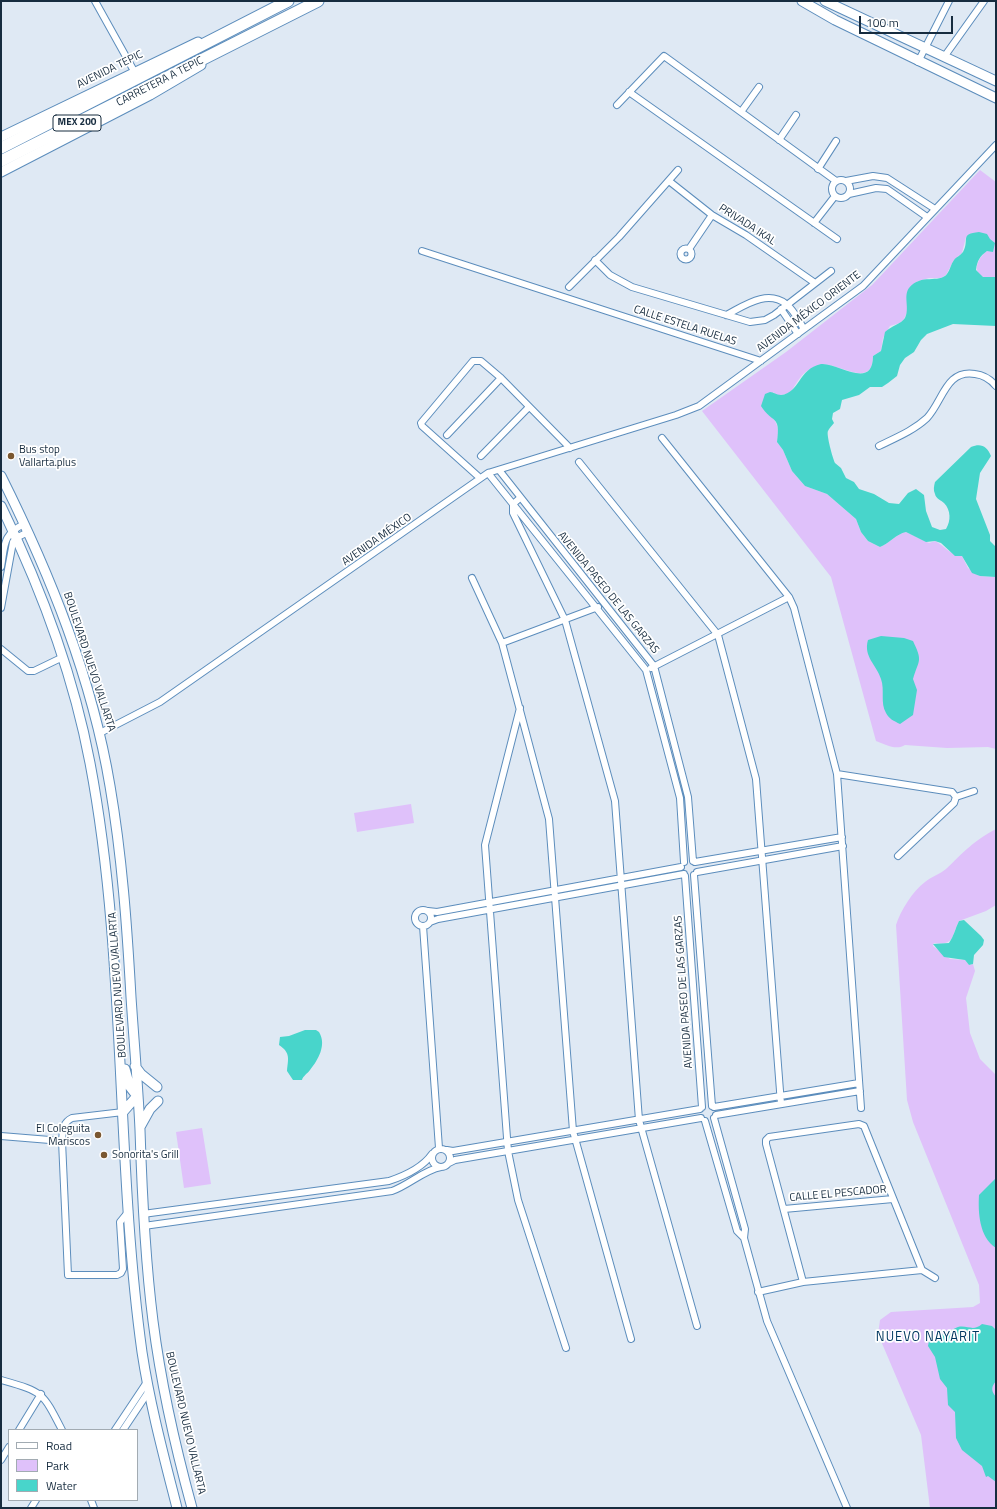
<!DOCTYPE html>
<html>
<head>
<meta charset="utf-8">
<style>
  body { margin:0 }
  #map { position:relative; width:997px; height:1509px; overflow:hidden; background:#dfe9f4; font-family:"Titillium Web",sans-serif }
  canvas { display:block }
  .frame { position:absolute; inset:0; border:2px solid #172c3f; pointer-events:none }
  .legend { position:absolute; left:8px; top:1429px; width:130px; height:72px; box-sizing:border-box; background:#fff; border:1px solid #a2abb2; margin:0; padding:5px 7px; list-style:none; font-size:12px; color:#172c3f }
  .legend li { display:flex; align-items:center; gap:8px; height:20px }
  .legend b { width:20px; border:1px solid #a2abb2 }
  .scale { position:absolute; left:859px; top:16px; width:94px; height:18px; box-sizing:border-box; border:2px solid #172c3f; border-top:0; padding-left:5px; font-size:12px; line-height:14px; white-space:nowrap; color:#172c3f; -webkit-text-stroke:3px #fff; paint-order:stroke }
</style>
</head>
<body>
<div id="map">
<canvas width="997" height="1509"></canvas>
<div class="frame"></div>
<ul class="legend">
<li><b style="height:5px;background:#fff"></b>Road</li>
<li><b style="height:11px;background:#dfc1fa"></b>Park</li>
<li><b style="height:11px;background:#48d5cb"></b>Water</li>
</ul>
<div class="scale">100 m</div>
</div>
<script>
const ctx = document.querySelector('canvas').getContext('2d');
ctx.lineJoin = 'round';
function fill(path, color) {
  ctx.fillStyle = color;
  ctx.fill(path, 'evenodd');
}
function trace(path, color, width, dash) {
  ctx.strokeStyle = color;
  ctx.lineWidth = width;
  ctx.lineCap = dash ? 'butt' : 'round';
  ctx.setLineDash(dash || []);
  ctx.stroke(path);
}
function write(font, color, halo, rows, align = 'center') {
  ctx.font = font + ' "Titillium Web",sans-serif';
  ctx.lineWidth = 3.5;
  ctx.setLineDash([]);
  ctx.textBaseline = 'middle';
  ctx.strokeStyle = halo;
  ctx.fillStyle = color;
  for (const [text, x, y, turn = 0] of rows) {
    ctx.save();
    ctx.translate(x, y);
    ctx.rotate((+turn || 0) * Math.PI / 180);
    ctx.textAlign = isNaN(turn) ? turn : align;
    if (halo) ctx.strokeText(text, 0, 0);
    ctx.fillText(text, 0, 0);
    ctx.restore();
  }
}
fill(new Path2D(`
  M 980,170 L 996,182 L 996,277 C 974,283 971,263 987,251 L 966,237 L 962,253 L 954,260 L 946,275 L 941,278 L 929,278 L 916,282 L 908,303 L 908,310 L 904,319 L 900,323 L 890,326 L 883,338 L 881,351 L 873,356 C 873,391 836,361 821,365 C 813,366 804,372 800,378 C 791,389 794,395 777,395 L 773,392 L 768,414 C 779,422 779,430 777,442 L 783,450 L 792,471 L 805,486 L 827,494 L 856,519 L 861,532 L 868,541 L 880,547 C 890,543 896,534 906,532 L 929,543 L 935,541 C 944,545 952,557 962,556 L 968,568 L 980,576 L 996,577 L 996,749 L 988,747 L 947,748 L 905,745 C 896,751 885,744 876,741 L 831,577 L 702,411 L 786,352 L 872,285 Z
  M 411,804 L 414,823 L 357,832 L 354,813 Z
  M 996,829 L 996,905 L 986,911 L 959,921 C 951,936 955,946 934,943 L 933,946 L 950,959 L 965,960 L 969,965 L 973,964 L 975,971 L 966,998 L 970,1033 L 980,1059 L 996,1075 L 996,1508 L 930,1508 L 921,1435 L 878,1334 L 880,1320 L 891,1312 L 973,1307 L 980,1303 L 979,1285 L 913,1122 L 907,1100 L 896,925 C 901,910 912,892 925,882 C 931,877 940,874 946,869 C 964,852 973,841 996,829 Z
  M 202,1128 L 211,1184 L 184,1188 L 176,1132 Z`), '#dfc1fa');
fill(new Path2D(`
  M 979,232 L 987,234 L 990,239 L 995,243 L 993,252 L 987,251 C 980,256 977,261 976,270 L 983,277 L 996,277 L 996,326 L 953,324 L 927,334 L 921,340 L 914,352 L 905,358 L 900,365 L 897,376 L 888,383 L 882,387 L 870,387 L 859,395 L 842,400 L 840,409 L 833,413 L 832,419 L 834,423 C 832,426 829,428 828,431 C 826,434 833,459 835,463 L 841,468 L 846,478 L 854,482 L 859,489 L 874,494 L 889,503 L 899,504 L 908,493 L 916,489 L 924,495 L 926,511 L 932,527 L 940,530 L 946,529 C 951,521 951,510 944,503 C 941,500 936,499 935,494 C 933,490 934,486 935,482 L 971,447 C 981,443 987,446 991,456 L 980,473 L 976,499 L 990,535 L 990,541 L 996,547 L 996,577 L 980,576 L 972,573 L 962,556 L 955,556 L 941,543 L 935,541 L 926,542 L 906,532 C 896,534 890,543 880,547 L 868,541 L 861,532 L 856,519 L 827,494 L 805,486 L 792,471 L 783,450 L 777,442 C 781,414 772,424 761,406 L 765,394 L 770,392 C 774,392 776,395 781,395 C 800,393 798,369 821,364 C 837,362 873,391 873,356 L 881,351 L 885,332 C 891,326 901,324 905,318 C 910,308 903,296 909,288 C 921,273 939,284 947,274 C 950,270 951,264 954,260 C 956,257 960,256 963,252 C 970,240 959,234 979,232 Z
  M 881,636 L 904,638 L 913,641 C 923,662 919,659 913,679 L 917,690 L 913,715 L 900,724 C 894,721 889,719 886,713 C 880,703 885,690 881,679 C 877,665 863,657 868,640 Z
  M 964,920 L 981,936 L 984,940 L 983,945 L 974,955 L 973,964 L 969,965 L 965,960 L 944,957 L 933,944 L 949,943 C 954,936 955,929 959,921 Z
  M 305,1030 L 316,1030 L 319,1032 C 327,1045 318,1060 310,1070 C 307,1074 303,1076 302,1080 L 293,1080 L 287,1071 C 288,1059 291,1053 279,1045 L 280,1037 L 289,1036 Z
  M 996,1178 L 996,1248 C 979,1237 978,1212 979,1195 Z
  M 982,1324 L 992,1326 L 996,1330 L 996,1381 C 991,1387 991,1391 996,1397 L 996,1482 L 988,1476 L 986,1477 L 982,1466 L 962,1450 L 956,1438 L 955,1412 L 948,1405 L 947,1388 L 940,1379 L 935,1357 L 928,1346 L 929,1341 C 930,1340 956,1328 958,1327 C 968,1325 973,1332 982,1324 Z`), '#48d5cb');
const street = new Path2D(`
  M 95,1 L 134,71
  M 944,57 L 984,1
  M 918,62 L 949,1
  M 629,92 L 837,239
  M 617,105 L 664,56 L 836,181
  M 741,112 L 759,87
  M 779,140 L 796,115
  M 818,169 L 836,141
  M832 189a9 9 0 1 1 18 0a9 9 0 1 1-18 0Z
  M 669,181 L 712,215 L 746,235 L 815,283
  M 846,181 L 873,176 L 887,178 L 935,209
  M 849,194 L 876,188 L 887,189 L 927,217
  M 814,223 L 835,196
  M680.5 254a5.5 5.5 0 1 1 11 0a5.5 5.5 0 1 1-11 0Z
  M 689,249 L 712,215
  M 422,251 L 761,361
  M 595,260 L 610,275 L 632,287 L 750,322 L 765,320 L 774,315 L 831,271
  M 569,287 L 619,237 L 678,170
  M 781,309 L 798,334
  M 726,315 C 744,306 767,289 786,304 C 794,310 799,321 804,329
  M 447,435 L 501,378
  M 662,438 L 789,597 L 794,608 L 837,774 L 861,1108
  M 879,446 C 895,438 913,431 927,418 C 943,401 946,369 975,374 C 984,375 991,380 996,386
  M 481,456 L 529,407
  M 579,462 L 718,635 L 756,779 L 781,1104
  M 499,470 L 654,666 L 688,797 L 693,861
  M 488,473 L 646,670 L 680,798 L 684,862
  M 480,478 L 422,426 L 421,423 L 473,361 L 481,361 L 501,378 L 570,448
  M 520,498 L 513,504 L 513,513 L 565,620 L 615,801 L 639,1120 L 697,1326
  M 1,567 C 5,545 2,535 24,524
  M 472,578 L 502,643 L 549,819 L 573,1131 L 631,1339
  M 1,608 L 13,542 L 16,538 L 28,532
  M 502,643 L 598,607
  M 1,649 L 28,671 L 34,671 L 63,657
  M 651,668 L 789,597
  M 520,708 L 485,845 L 508,1151 L 518,1200 L 566,1348
  M 100,733 L 160,702 L 488,473 L 676,415 L 699,406 L 863,286 L 996,145
  M 837,774 L 952,792 L 956,797
  M 956,797 L 974,791
  M 898,856 L 954,803 L 956,797
  M 695,862 L 842,837
  M 697,872 L 843,846
  M 694,875 L 712,1106
  M 685,876 L 702,1107
  M415 918a8 8 0 1 1 16 0a8 8 0 1 1-16 0Z
  M 428,911 L 437,912 L 681,867
  M 430,922 L 438,919 L 684,874
  M 423,926 L 439,1148
  M 714,1107 L 859,1083
  M 123,1112 L 72,1118 C 62,1123 63,1131 62,1141 L 68,1275 L 117,1275 L 121,1273 L 123,1269 L 120,1222 L 129,1211
  M 716,1115 L 860,1091
  M 714,1118 L 745,1229 L 744,1238 L 767,1321 L 847,1508
  M 705,1121 L 737,1231 L 744,1238
  M 1,1136 L 62,1141
  M432 1158a9 9 0 1 1 18 0a9 9 0 1 1-18 0Z
  M 447,1150 L 453,1151 L 700,1109
  M 449,1163 L 455,1160 L 701,1118
  M 784,1209 L 893,1199
  M 143,1214 L 389,1181 C 404,1176 423,1167 432,1154
  M 144,1226 L 392,1191 C 409,1185 424,1170 441,1167
  M 803,1282 L 766,1144 L 766,1140 L 769,1137 L 859,1124 L 864,1126 L 922,1270 L 935,1278
  M 758,1292 L 803,1282 L 922,1270
  M 1,1380 C 43,1392 42,1391 62,1430
  M 19,1430 L 41,1394
  M 115,1430 L 147,1382
  M 123,1430 L 149,1391
  M 1,1460 L 9,1447
  M 91,1500 L 94,1508
  M 31,1508 L 36,1500`);
const secondary = new Path2D(`
  M 802,1 L 835,20 L 996,98
  M 825,1 L 996,81
  M 1,137 L 198,42
  M 1,172 L 150,95 L 201,65
  M 1,476 C 50,574 92,678 110,786 C 122,856 127,926 131,997 C 134,1042 138,1086 140,1130 C 142,1194 145,1258 153,1321 C 161,1384 175,1446 192,1508
  M 1,506 C 41,588 73,673 90,763 C 127,958 115,1157 142,1352 C 150,1405 164,1457 177,1508
  M 135,1066 L 141,1074 L 157,1087
  M 123,1112 L 137,1096 L 130,1087 L 125,1069
  M 140,1127 L 150,1109 L 158,1101`);
const highway = new Path2D(`
  M 1,148 L 288,1
  M 1,161 L 318,1`);
trace(street, '#5c8dbc', 8);
trace(secondary, '#5c8dbc', 11);
trace(highway, '#5c8dbc', 13);
trace(street, '#fff', 6);
trace(secondary, '#fff', 9);
trace(highway, '#fff', 11);
for (const [x, y, r, color] of [
  [11,456,4,"#7a5730"],
  [98,1135,4,"#7a5730"],
  [104,1155,4,"#7a5730"]
]) {
  const dot = new Path2D();
  dot.arc(x, y, r, 0, 2 * Math.PI);
  ctx.fillStyle = color;
  ctx.fill(dot);
  trace(dot, '#fff', 1.5);
}
for (const [x, y, w] of [
  [77,123,48]
]) {
  const box = new Path2D();
  box.roundRect(x - w / 2, y - 8, w, 16, 3);
  ctx.fillStyle = '#fff';
  ctx.fill(box);
  trace(box, '#172c3f', 1);
}
write('bold 10px', '#172c3f', null, [
  ["MEX 200",77,123]
]);
write('11px', '#172c3f', '#fff', [
  ["AVENIDA TEPIC",110,70,-26],
  ["CARRETERA A TEPIC",160,82,-27],
  ["PRIVADA IKAL",747,225,33],
  ["AVENIDA MÉXICO ORIENTE",809,312,-37],
  ["CALLE ESTELA RUELAS",685,326,18],
  ["AVENIDA MÉXICO",377,540,-35],
  ["AVENIDA PASEO DE LAS GARZAS",608,593,51],
  ["BOULEVARD NUEVO VALLARTA",89,662,72],
  ["BOULEVARD NUEVO VALLARTA",118,985,-94],
  ["AVENIDA PASEO DE LAS GARZAS",684,992,-94],
  ["CALLE EL PESCADOR",838,1194,-5],
  ["BOULEVARD NUEVO VALLARTA",185,1423,77]
]);
write('11px', '#172c3f', '#fff', [
  ["Bus stop",19,450],
  ["Vallarta.plus",19,463],
  ["El Coleguita",90,1129,"right"],
  ["Mariscos",90,1142,"right"],
  ["Sonorita's Grill",112,1155]
], 'left');
ctx.letterSpacing = '1px';
write('13px', '#003760', '#fff', [
  ["NUEVO NAYARIT",928,1338]
]);
ctx.letterSpacing = '0px';
</script>
</body>
</html>
